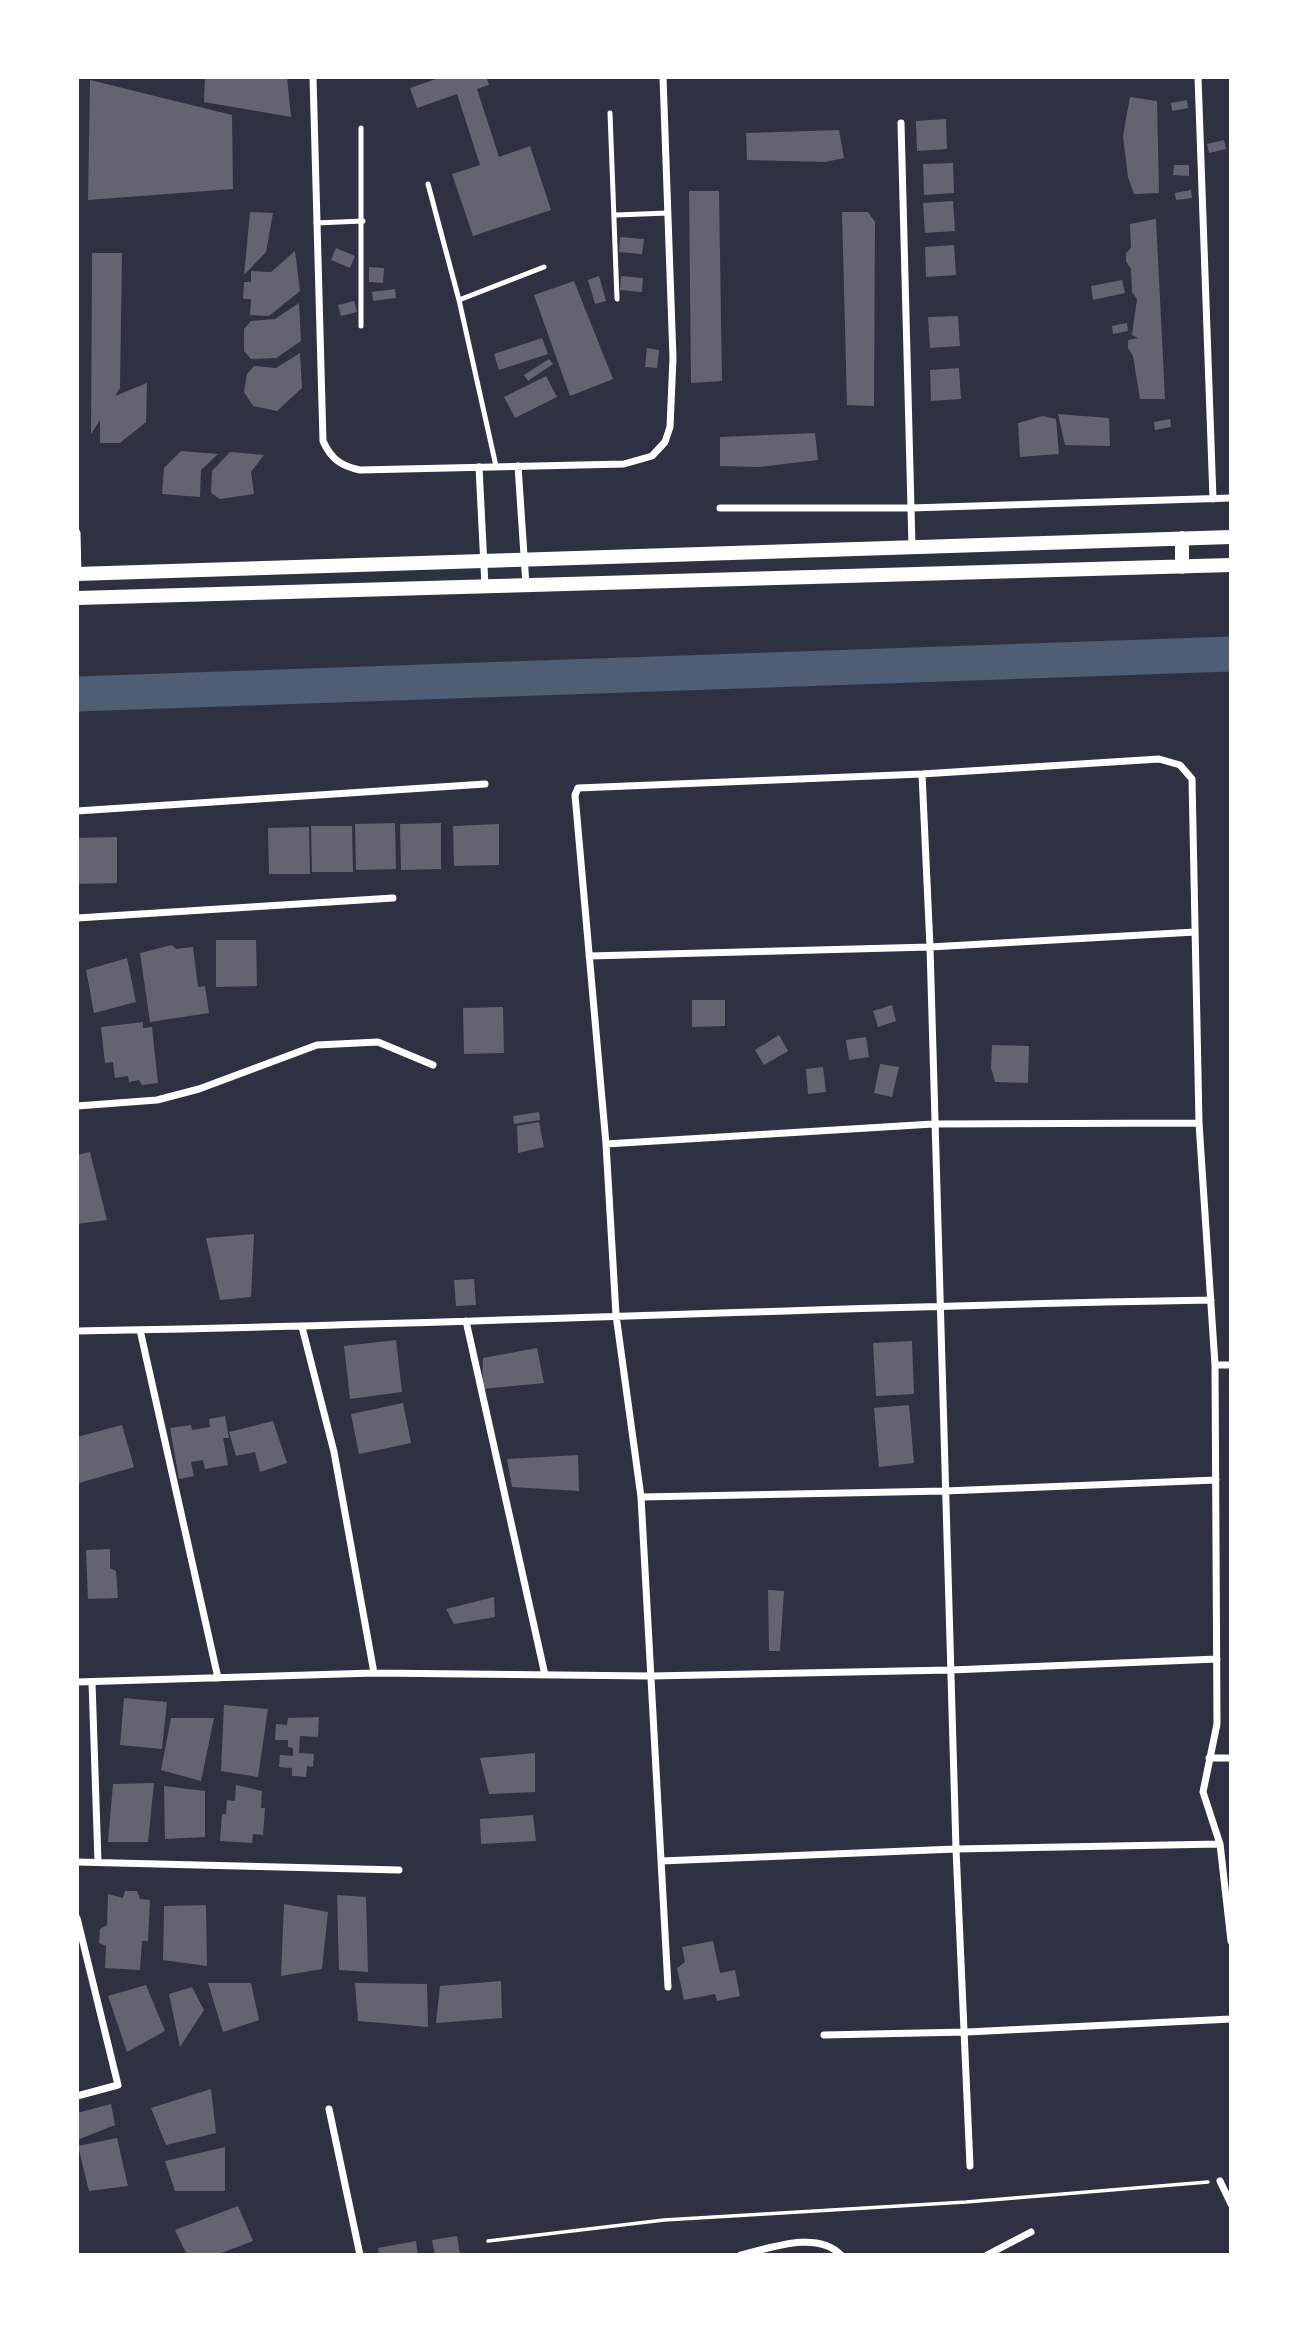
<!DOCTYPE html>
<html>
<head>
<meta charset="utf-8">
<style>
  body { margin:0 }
  #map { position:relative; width:1308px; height:2332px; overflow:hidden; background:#2d3142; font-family:Montserrat,sans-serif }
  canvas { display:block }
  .frame { position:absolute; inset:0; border:79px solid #fff; pointer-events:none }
</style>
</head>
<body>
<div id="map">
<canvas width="1308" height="2332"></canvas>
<div class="frame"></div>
</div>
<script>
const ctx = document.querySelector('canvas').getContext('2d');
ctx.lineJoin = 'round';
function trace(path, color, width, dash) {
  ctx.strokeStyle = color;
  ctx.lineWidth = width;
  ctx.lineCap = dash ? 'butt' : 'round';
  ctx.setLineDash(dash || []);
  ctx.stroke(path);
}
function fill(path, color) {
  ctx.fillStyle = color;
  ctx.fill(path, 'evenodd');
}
trace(new Path2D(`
  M 77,694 L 1231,654`), '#4f5d75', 35);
fill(new Path2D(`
  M 205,77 L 287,77 L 291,117 L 204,102 Z
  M 442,77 L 486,77 L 489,85 L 477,89 L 499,157 L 530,146 L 551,210 L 473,236 L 452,174 L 480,165 L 457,94 L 417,108 L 410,88 Z
  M 90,80 L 232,115 L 233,189 L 88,200 Z
  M 1130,97 L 1157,101 L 1159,193 L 1134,194 L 1128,177 L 1123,136 Z
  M 1187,100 L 1188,108 L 1172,111 L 1171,103 Z
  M 946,119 L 947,149 L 917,151 L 916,121 Z
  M 839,130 L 844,158 L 825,162 L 747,160 L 746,133 Z
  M 1224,140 L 1226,149 L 1209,153 L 1207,144 Z
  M 953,163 L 954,193 L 924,195 L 923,164 Z
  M 1174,165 L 1189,165 L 1189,176 L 1173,175 Z
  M 1191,190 L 1192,198 L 1176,200 L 1175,193 Z
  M 689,191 L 719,191 L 722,381 L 691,383 Z
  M 953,201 L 955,231 L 925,233 L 923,203 Z
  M 250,212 L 273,213 L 266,252 L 244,275 Z
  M 842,212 L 868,212 L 875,222 L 874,406 L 847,405 Z
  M 1156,219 L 1165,399 L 1140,399 L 1133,356 L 1128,348 L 1128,340 L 1138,338 L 1132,335 L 1137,299 L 1132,292 L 1131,269 L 1126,261 L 1126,253 L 1131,248 L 1130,224 Z
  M 620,237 L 644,239 L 642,254 L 619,252 Z
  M 954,245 L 956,275 L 926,277 L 925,247 Z
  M 336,248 L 355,256 L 350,268 L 331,260 Z
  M 295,251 L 300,291 L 269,316 L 250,315 L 251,299 L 243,299 L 244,282 L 251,282 L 251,271 L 271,272 Z
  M 92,253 L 122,253 L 120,388 L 115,396 L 147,383 L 146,422 L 120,443 L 100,443 L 100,420 L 91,434 Z
  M 369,267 L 384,268 L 383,283 L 369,282 Z
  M 599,276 L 606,301 L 595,304 L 588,280 Z
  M 621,276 L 643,278 L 642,292 L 620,290 Z
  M 1122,280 L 1125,293 L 1093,300 L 1091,286 Z
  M 574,281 L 613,379 L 570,396 L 534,295 Z
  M 395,289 L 396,298 L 373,301 L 372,292 Z
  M 354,301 L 357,312 L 341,316 L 338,305 Z
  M 299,303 L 301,341 L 276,358 L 251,359 L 244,351 L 244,329 L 251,321 L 275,319 Z
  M 958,316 L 960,346 L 930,348 L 928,317 Z
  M 1127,323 L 1128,331 L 1113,334 L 1112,326 Z
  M 542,338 L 548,354 L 499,370 L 494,354 Z
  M 647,348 L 659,350 L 657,368 L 645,367 Z
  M 300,353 L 302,388 L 277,411 L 253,406 L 244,392 L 247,374 L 254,366 L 276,368 Z
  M 549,359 L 553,364 L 528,381 L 524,375 Z
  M 959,368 L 961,399 L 931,401 L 930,370 Z
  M 546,376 L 557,397 L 515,418 L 504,397 Z
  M 1058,414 L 1109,418 L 1110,446 L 1065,445 Z
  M 1043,416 L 1056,419 L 1059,454 L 1020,457 L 1018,423 Z
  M 1170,419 L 1171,427 L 1155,430 L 1154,422 Z
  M 815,433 L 818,460 L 759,467 L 720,466 L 720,437 Z
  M 181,451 L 218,454 L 201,470 L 200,497 L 162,494 L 164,468 Z
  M 230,452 L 264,455 L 251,472 L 254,494 L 220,499 L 211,493 L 212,471 Z
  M 395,823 L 396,869 L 356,870 L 355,824 Z
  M 441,823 L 441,869 L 401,870 L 400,824 Z
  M 499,824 L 499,865 L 454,866 L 453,826 Z
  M 311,826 L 352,826 L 353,872 L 312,872 Z
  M 309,827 L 310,874 L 269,874 L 268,828 Z
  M 117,837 L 117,883 L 77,884 L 77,838 Z
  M 216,940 L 256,940 L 257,986 L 216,987 Z
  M 172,945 L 176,949 L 193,947 L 198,987 L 205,986 L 209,1013 L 150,1022 L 140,953 Z
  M 127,958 L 136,1002 L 94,1013 L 86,970 Z
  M 692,1000 L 725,1000 L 725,1026 L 692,1027 Z
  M 892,1005 L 896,1021 L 878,1027 L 873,1011 Z
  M 503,1007 L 504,1053 L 464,1054 L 463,1008 Z
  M 143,1022 L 143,1028 L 152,1027 L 158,1083 L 142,1085 L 139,1080 L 129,1082 L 128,1076 L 115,1078 L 113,1062 L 105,1063 L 101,1027 Z
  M 779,1035 L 788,1051 L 764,1065 L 755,1050 Z
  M 866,1037 L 869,1057 L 849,1060 L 846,1040 Z
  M 992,1045 L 1029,1046 L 1028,1083 L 995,1082 L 991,1068 Z
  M 880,1064 L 899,1067 L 892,1097 L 874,1093 Z
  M 823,1067 L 826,1092 L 808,1094 L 806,1069 Z
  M 539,1112 L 540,1120 L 514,1124 L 513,1116 Z
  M 539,1122 L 544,1147 L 518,1153 L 517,1126 Z
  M 90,1152 L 107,1220 L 77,1224 L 77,1155 Z
  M 254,1234 L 251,1297 L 220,1300 L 206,1238 Z
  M 474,1279 L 476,1305 L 456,1306 L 454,1280 Z
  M 396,1340 L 402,1392 L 350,1399 L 344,1346 Z
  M 912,1341 L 914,1394 L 876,1396 L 873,1343 Z
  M 537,1348 L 544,1383 L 482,1389 L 483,1358 Z
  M 403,1403 L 411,1443 L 359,1454 L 351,1414 Z
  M 909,1405 L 914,1463 L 879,1467 L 874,1408 Z
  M 225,1416 L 229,1438 L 223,1438 L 228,1465 L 205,1469 L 203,1460 L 191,1462 L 194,1476 L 179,1479 L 170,1428 L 191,1425 L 192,1430 L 210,1427 L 209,1419 Z
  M 273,1421 L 287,1463 L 260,1472 L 255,1452 L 236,1456 L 229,1432 Z
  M 122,1425 L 134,1467 L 79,1483 L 77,1437 Z
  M 578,1455 L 579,1491 L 512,1487 L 507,1459 Z
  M 110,1549 L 110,1568 L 116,1571 L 118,1598 L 88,1599 L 86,1550 Z
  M 768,1590 L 784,1591 L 780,1651 L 769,1651 Z
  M 494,1597 L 495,1617 L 454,1624 L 446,1609 Z
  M 124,1698 L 167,1702 L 162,1749 L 120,1745 Z
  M 224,1705 L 268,1709 L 258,1777 L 221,1771 Z
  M 319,1717 L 318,1737 L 300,1736 L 299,1753 L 314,1754 L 313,1767 L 307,1766 L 306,1777 L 292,1776 L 292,1768 L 279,1767 L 280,1755 L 293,1756 L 293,1748 L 288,1747 L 288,1740 L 275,1740 L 276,1724 L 287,1725 L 288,1718 Z
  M 171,1718 L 214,1718 L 201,1781 L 161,1770 Z
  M 535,1753 L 535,1792 L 489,1794 L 480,1758 Z
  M 154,1783 L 148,1842 L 108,1842 L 113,1784 Z
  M 236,1785 L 262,1791 L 261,1808 L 265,1808 L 263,1835 L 253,1834 L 252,1843 L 220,1841 L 222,1814 L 226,1814 L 227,1800 L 235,1801 Z
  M 164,1786 L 205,1791 L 205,1837 L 165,1839 Z
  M 533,1815 L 536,1841 L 481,1844 L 480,1819 Z
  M 125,1891 L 137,1891 L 140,1899 L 150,1900 L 148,1941 L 142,1941 L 140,1970 L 105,1968 L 106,1946 L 99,1943 L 100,1929 L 107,1925 L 108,1894 L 123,1898 Z
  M 337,1895 L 366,1897 L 368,1972 L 339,1970 Z
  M 284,1904 L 328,1912 L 322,1969 L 281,1976 Z
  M 206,1905 L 207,1966 L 163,1960 L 164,1906 Z
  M 713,1941 L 720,1973 L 735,1970 L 740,1996 L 717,2001 L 715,1994 L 684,2000 L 677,1968 L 685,1962 L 682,1947 Z
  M 501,1981 L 502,2018 L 436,2023 L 440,1986 Z
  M 208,1983 L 251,1983 L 259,2020 L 223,2032 Z
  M 355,1983 L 427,1984 L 428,2027 L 358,2021 Z
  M 146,1985 L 165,2031 L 127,2052 L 108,1996 Z
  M 192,1987 L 204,2010 L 180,2047 L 169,1994 Z
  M 211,2089 L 216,2133 L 166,2145 L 151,2108 Z
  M 111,2104 L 115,2125 L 77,2140 L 77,2113 Z
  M 117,2138 L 128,2186 L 89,2191 L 78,2146 Z
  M 225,2147 L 225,2191 L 175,2191 L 165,2161 Z
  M 238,2206 L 253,2241 L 216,2255 L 187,2255 L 175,2230 Z
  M 457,2236 L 460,2255 L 435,2255 L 432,2240 Z
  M 416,2241 L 418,2255 L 379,2255 L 378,2248 Z`), '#626471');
trace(new Path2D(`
  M 488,2241 L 664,2220 L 966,2202 L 1208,2182`), '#fff', 3.5);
trace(new Path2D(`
  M 610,113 L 617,299
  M 361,128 L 361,326
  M 428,184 L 459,300 L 496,466
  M 616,215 L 668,213
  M 316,223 L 363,221
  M 459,300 L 544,267`), '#fff', 5);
trace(new Path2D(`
  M 313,77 L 323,441 C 331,459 341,466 360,470 L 624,464 L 652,456 L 665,442 L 670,427 L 673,358 L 663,77
  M 1198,77 L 1213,499
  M 901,123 L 912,547
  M 518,466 L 526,585
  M 479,467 L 485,586
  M 720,508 L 911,508 L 1231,498
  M 77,533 L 78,574
  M 922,774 L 930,947 L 956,1849 L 970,2166
  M 77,811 L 485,784
  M 77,918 L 393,898
  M 589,956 L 930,947 L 1195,932
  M 77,1106 L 157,1100 L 199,1089 L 317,1045 L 378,1042 L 433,1065
  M 606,1144 L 933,1124 L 1199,1123
  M 466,1321 L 545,1675
  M 302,1327 L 334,1452 L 374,1673
  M 140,1330 L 218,1678
  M 77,1331 C 455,1325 833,1306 1211,1300
  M 1215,1365 L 1231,1365
  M 641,1497 L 945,1491 L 1216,1480
  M 77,1682 L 374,1673 L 651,1676 L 951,1670 L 1217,1659
  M 92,1682 L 98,1862
  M 1209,1758 L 1231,1758
  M 661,1861 L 956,1849 L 1220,1844
  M 77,1862 L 399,1870
  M 77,1918 L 118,2085 L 77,2096
  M 668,1987 L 641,1497 L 616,1315 L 606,1144 L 575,795 L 578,788 L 922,774 L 1159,759 L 1180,765 L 1192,779 L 1199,1123 L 1215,1365 L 1217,1724 L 1203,1792 L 1220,1844 L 1231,1941
  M 824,2035 L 967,2032 L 1231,2019
  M 329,2109 L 360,2255
  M 1220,2181 L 1231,2204
  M 741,2255 C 771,2248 817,2230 841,2255
  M 987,2255 L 1031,2232`), '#fff', 7);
trace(new Path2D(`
  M 1182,538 L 1182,567
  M 77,574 L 1231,537
  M 77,598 L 1231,565`), '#fff', 14);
</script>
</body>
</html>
